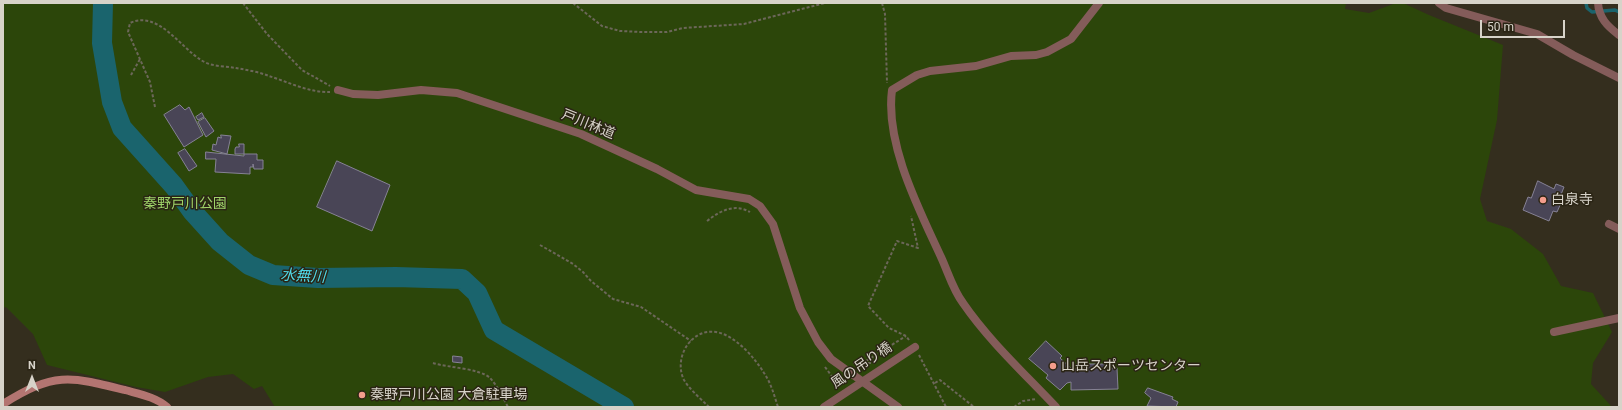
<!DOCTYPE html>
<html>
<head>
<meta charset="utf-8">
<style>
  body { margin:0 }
  #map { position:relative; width:1622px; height:410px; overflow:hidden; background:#342e1e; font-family:Roboto,sans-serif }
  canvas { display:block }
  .frame { position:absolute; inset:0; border:4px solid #d7d3c9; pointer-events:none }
  .north { position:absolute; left:12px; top:358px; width:40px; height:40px; -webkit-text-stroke:3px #2a2414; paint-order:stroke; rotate:0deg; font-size:11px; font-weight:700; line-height:16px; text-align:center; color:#d7d3c9 }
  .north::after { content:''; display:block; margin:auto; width:14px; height:18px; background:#d7d3c9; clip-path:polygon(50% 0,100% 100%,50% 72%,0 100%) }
  .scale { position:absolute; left:1480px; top:20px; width:85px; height:18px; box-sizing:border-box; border:2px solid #d7d3c9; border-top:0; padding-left:5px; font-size:12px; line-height:14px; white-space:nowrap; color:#d7d3c9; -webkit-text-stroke:3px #2a2414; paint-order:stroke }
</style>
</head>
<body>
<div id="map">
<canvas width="1622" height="410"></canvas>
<div class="frame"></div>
<div class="north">N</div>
<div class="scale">50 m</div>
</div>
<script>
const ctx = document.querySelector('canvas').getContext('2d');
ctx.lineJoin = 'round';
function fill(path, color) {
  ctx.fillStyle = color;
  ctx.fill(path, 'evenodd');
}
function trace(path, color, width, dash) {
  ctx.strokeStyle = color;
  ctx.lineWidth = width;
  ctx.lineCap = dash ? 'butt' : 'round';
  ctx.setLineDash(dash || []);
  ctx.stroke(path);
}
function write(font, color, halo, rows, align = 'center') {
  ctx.font = font + ' Roboto,"Noto Sans JP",sans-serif';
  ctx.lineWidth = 3;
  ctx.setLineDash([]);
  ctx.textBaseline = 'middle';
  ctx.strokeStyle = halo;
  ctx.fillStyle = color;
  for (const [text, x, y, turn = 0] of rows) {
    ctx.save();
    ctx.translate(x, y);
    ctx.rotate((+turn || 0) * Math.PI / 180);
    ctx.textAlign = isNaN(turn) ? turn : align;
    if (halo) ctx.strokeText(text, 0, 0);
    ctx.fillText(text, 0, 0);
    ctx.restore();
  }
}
fill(new Path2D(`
  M 3,3 L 1346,3 L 1345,9 L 1369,13 L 1396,3 L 1403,3 L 1429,15 L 1503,45 L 1497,120 L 1480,199 L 1487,221 L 1511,229 L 1543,254 L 1561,286 L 1593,293 L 1612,332 L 1593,363 L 1591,384 L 1612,407 L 275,407 L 262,386 L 254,389 L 233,374 L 208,377 L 165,392 L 136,387 L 47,365 L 33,334 L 6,307 L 3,308 Z`), '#2c460a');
trace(new Path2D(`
  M 1586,3 L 1587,8 L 1592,12 L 1615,10 L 1619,12`), '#1a646d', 3.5);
trace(new Path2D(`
  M 103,3 L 102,43 L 112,102 L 122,128 L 174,186 L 192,211 L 220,242 L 249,265 L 273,275 L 318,278 L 396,277 L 462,279 L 477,293 L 494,330 L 624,407`), '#1a646d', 20);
const building = new Path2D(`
  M 180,105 L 185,110 L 189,107 L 203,135 L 184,147 L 164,115 Z
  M 202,113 L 204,117 L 198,120 L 196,117 Z
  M 205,118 L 214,131 L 206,137 L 198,122 Z
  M 221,135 L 231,136 L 227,154 L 212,150 L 213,144 L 216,145 L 218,137 L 221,138 Z
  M 239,144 L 244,144 L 244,154 L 235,154 L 235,149 L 236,147 L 239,147 Z
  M 185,149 L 197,166 L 189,171 L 178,153 Z
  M 206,152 L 244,156 L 244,154 L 257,154 L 257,160 L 263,160 L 263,169 L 254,169 L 253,164 L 253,167 L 250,167 L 250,174 L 215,172 L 216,159 L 206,159 Z
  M 337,161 L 390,185 L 372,231 L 317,207 Z
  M 1538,181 L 1554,189 L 1556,184 L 1564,187 L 1558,202 L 1561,203 L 1557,212 L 1553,211 L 1549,221 L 1523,210 L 1528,197 L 1531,198 Z
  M 1046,341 L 1062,356 L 1060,358 L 1072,369 L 1085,369 L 1084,364 L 1105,364 L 1105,368 L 1117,368 L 1118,389 L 1071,390 L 1071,382 L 1067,383 L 1060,390 L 1046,378 L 1048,375 L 1029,359 Z
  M 453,356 L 462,357 L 462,363 L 453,362 Z
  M 1148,388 L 1173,397 L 1172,399 L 1178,402 L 1176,407 L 1147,406 L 1151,398 L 1145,393 Z`);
fill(building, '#494556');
trace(building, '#868295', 1);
trace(new Path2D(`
  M 243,3 L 267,34 L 302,70 L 330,86
  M 573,3 L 602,26 L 620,31 L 640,32 L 667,32 L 683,28 L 744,24 L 825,3
  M 882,3 L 885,14 L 887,83
  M 131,75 L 140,59
  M 155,107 L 150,82 L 128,32 L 130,23 C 158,10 180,47 201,60 C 211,67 225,66 236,68 C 247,70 259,72 269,76 C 288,82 310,93 330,92
  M 707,221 C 720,211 734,203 750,212
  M 540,245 L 573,264 L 583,272 L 591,281 L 613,299 L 641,307 L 691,341
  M 909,340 L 906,336 L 889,328 L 868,306 L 897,241 L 918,248 L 911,216
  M 919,355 L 946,407
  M 433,363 C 449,368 479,368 490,378 C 497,385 503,398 508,407
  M 853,363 L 874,363
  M 858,366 L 906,336
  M 825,367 L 839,386
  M 935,383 L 940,380 L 974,407
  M 709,407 C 701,399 690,390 684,380 C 673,358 691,328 716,332 C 735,335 755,358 764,373 C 771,383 774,395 778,407
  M 1014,407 L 1023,401 L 1036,399`), '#6c6759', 2, [3, 2]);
trace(new Path2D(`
  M 824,407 L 915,347`), '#845c5a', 8);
trace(new Path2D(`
  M 1439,3 L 1446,8 L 1537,34 L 1573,55 L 1619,78
  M 1598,3 C 1599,18 1607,26 1619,35
  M 338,90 L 353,94 L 378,95 L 421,90 L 457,93 L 581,134 L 657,169 L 696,190 L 749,199 L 760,206 L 773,224 L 800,308 L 818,342 L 831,359 L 898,407
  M 1609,224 L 1619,229
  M 1554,332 L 1619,318
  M 1056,407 C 1025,374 989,341 963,303 C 953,290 948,272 941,257 C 919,209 885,144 892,90 L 917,75 L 930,71 L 976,66 L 1011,56 L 1036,55 L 1047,52 L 1071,39 L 1099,3`), '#845c5a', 8);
trace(new Path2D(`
  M 3,404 C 54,372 69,376 125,390 C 139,394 156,397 167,407`), '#b37571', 8);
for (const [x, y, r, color] of [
  [1543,200,4,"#f49d8c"],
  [1053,366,4,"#f49d8c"],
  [362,395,4,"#f49d8c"]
]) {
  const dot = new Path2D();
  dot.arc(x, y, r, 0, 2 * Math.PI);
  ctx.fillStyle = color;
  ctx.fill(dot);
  trace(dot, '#2a2414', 1.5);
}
write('14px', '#d7d3c9', '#2a2414', [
  ["戸川林道",588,125,22],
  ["風の吊り橋",862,366,-34]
]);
write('14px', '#d7d3c9', '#2a2414', [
  ["白泉寺",1551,200],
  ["山岳スポーツセンター",1061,366],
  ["秦野戸川公園 大倉駐車場",370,395]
], 'left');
write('14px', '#9fd469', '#2a2414', [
  ["秦野戸川公園",185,204]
]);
write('italic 15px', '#50d9e9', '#2a2414', [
  ["水無川",303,277,3]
]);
</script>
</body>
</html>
